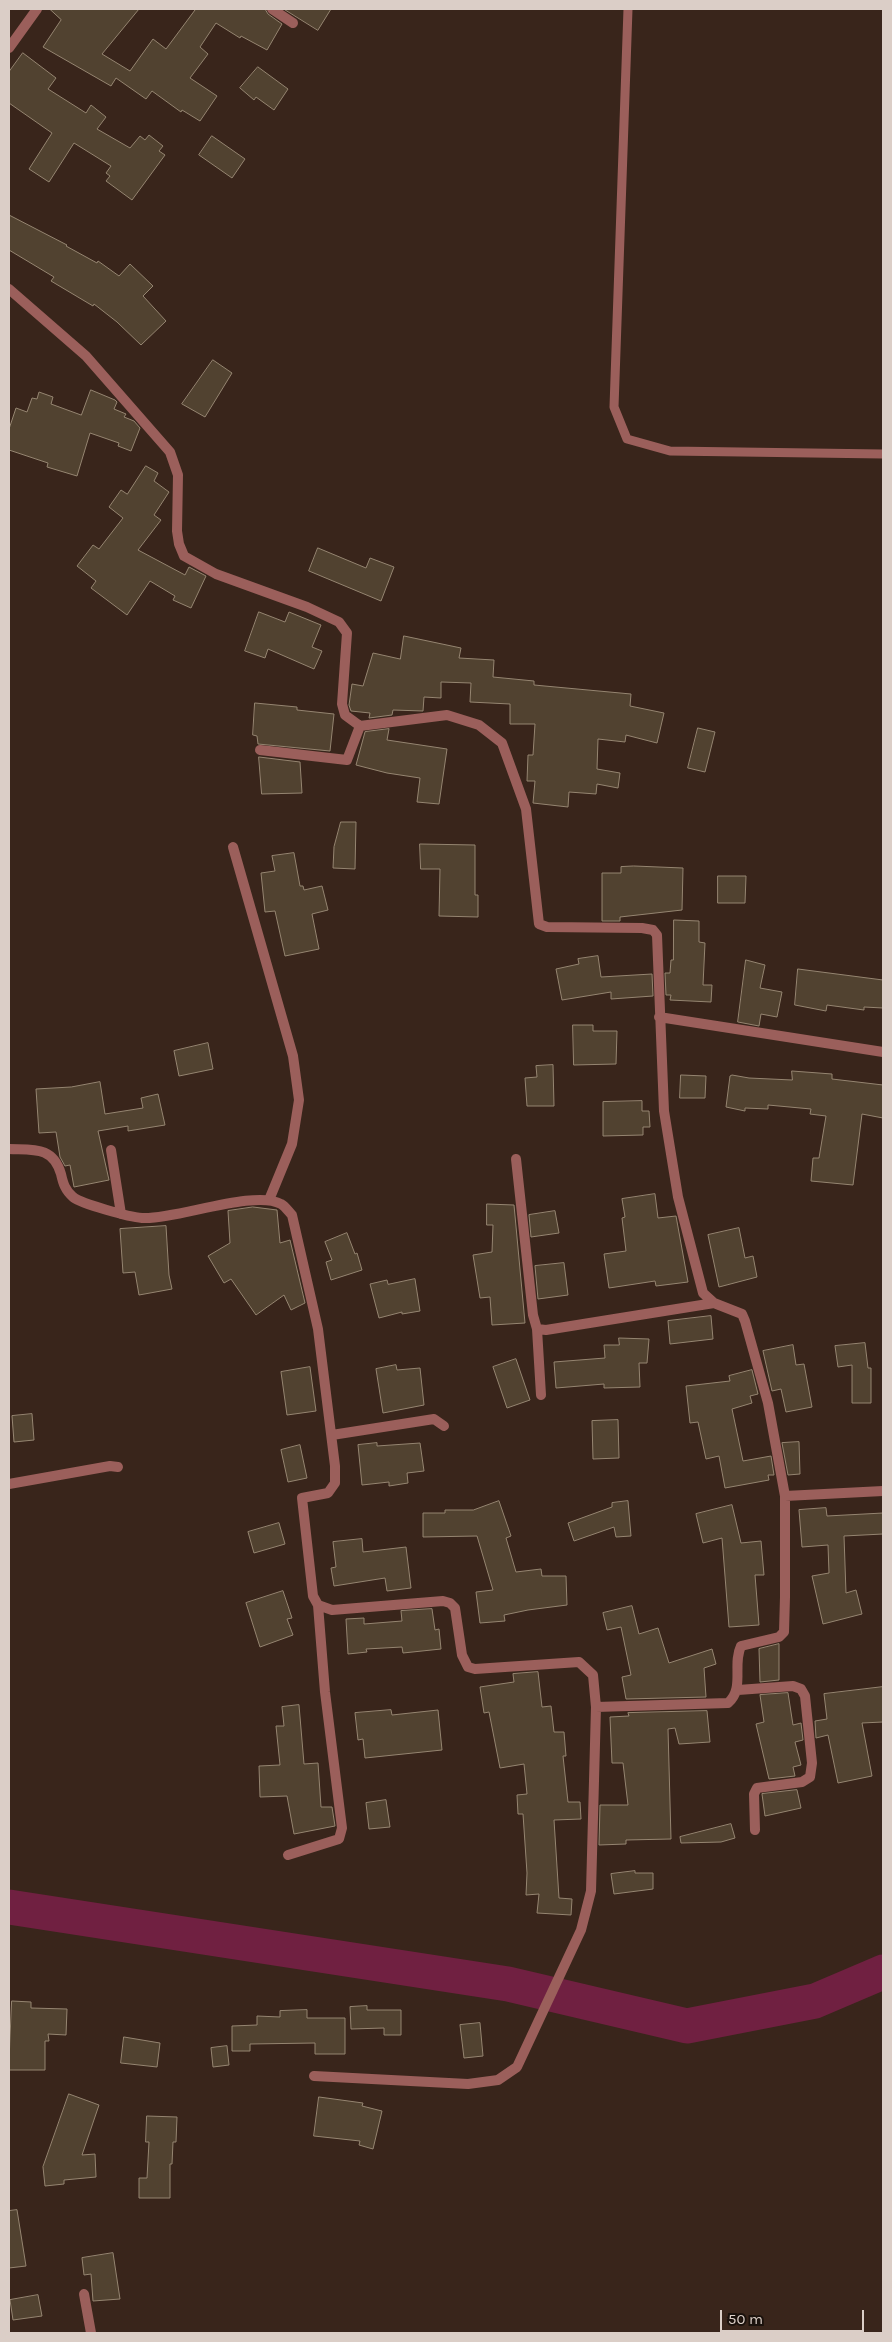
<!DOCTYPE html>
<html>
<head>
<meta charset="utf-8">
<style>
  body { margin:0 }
  #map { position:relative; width:892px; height:2342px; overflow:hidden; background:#39251b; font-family:Karla,sans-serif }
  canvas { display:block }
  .frame { position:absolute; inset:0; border:10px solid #dbcec7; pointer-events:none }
  .scale { position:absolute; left:720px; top:2310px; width:144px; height:22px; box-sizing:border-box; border:2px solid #dbcec7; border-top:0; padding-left:6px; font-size:15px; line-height:18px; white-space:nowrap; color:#dbcec7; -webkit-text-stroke:4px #1a110c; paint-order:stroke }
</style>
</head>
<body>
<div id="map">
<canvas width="892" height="2342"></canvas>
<div class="frame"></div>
<div class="scale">50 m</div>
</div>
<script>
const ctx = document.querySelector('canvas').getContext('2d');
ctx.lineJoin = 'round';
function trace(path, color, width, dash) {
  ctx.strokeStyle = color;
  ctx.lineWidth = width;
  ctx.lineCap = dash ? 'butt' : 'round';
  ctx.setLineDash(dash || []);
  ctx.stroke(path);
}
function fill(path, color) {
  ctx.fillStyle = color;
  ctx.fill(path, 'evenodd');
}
trace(new Path2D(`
  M 9,1907 L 508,1984 L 687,2026 L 815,2001 L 883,1972`), '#702041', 35);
const building = new Path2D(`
  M 50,9 L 139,9 L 102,54 L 130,71 L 153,39 L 166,49 L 195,10 L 192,9 L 265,9 L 268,14 L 282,24 L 267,50 L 241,36 L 240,38 L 216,23 L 200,47 L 208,54 L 190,78 L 217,96 L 200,121 L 182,110 L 181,112 L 152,91 L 146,99 L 116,78 L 111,86 L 43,47 L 61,20 Z
  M 284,9 L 331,9 L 318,30 Z
  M 23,53 L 56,78 L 48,89 L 86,113 L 91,105 L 106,117 L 97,129 L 130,148 L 140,136 L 145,140 L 149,135 L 163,146 L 159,151 L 165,155 L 132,200 L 106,181 L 110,176 L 106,173 L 111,166 L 74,143 L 49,182 L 29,169 L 52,133 L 9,103 L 9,72 Z
  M 258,67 L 288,89 L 274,110 L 256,97 L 254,100 L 240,88 Z
  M 212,136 L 245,159 L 232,178 L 199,155 Z
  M 9,215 L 67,245 L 66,246 L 97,263 L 98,261 L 119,276 L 130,264 L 153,286 L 143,296 L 166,321 L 141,345 L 117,322 L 94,304 L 93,306 L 51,281 L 54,277 L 9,250 Z
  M 213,360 L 232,373 L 205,417 L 182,404 Z
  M 91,390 L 115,400 L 117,402 L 114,409 L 126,414 L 124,417 L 134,421 L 140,428 L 131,451 L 118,446 L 119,443 L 90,433 L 77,476 L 47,467 L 48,463 L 9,450 L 9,429 L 16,408 L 27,412 L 32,398 L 37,399 L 39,392 L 53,397 L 51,404 L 81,415 Z
  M 146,466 L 158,473 L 154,481 L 169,492 L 154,515 L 161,520 L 138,550 L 185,575 L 189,567 L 206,576 L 191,608 L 173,600 L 175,596 L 150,581 L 127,615 L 91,588 L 96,581 L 77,566 L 93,545 L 99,549 L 123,518 L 109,507 L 121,490 L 127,494 Z
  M 318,548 L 366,568 L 370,558 L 394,567 L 381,601 L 309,571 Z
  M 259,612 L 285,622 L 289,612 L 321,625 L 312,647 L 322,651 L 314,669 L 268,649 L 265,658 L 245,651 Z
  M 404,636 L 461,648 L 459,658 L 494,660 L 493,677 L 534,681 L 534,685 L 631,694 L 630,706 L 664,713 L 657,743 L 626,735 L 625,742 L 598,739 L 597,769 L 620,773 L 618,788 L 597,784 L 596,794 L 569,792 L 568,807 L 533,803 L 535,781 L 527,781 L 528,755 L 533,755 L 535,724 L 510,724 L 510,704 L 470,702 L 471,683 L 441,682 L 441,698 L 424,697 L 423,711 L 393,710 L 392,715 L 369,718 L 370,713 L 351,711 L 349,705 L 352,684 L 363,686 L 373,653 L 400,659 Z
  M 255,703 L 297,707 L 297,710 L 334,714 L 330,751 L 258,744 L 257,736 L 253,735 Z
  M 698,728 L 715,732 L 705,772 L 688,768 Z
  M 389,729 L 387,740 L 447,749 L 439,804 L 417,802 L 420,778 L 387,773 L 356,765 L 365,732 Z
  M 259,757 L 300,762 L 302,793 L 262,794 Z
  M 341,822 L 356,822 L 355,869 L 333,868 L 334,847 Z
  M 420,844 L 475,845 L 475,895 L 478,895 L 478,917 L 439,916 L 440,869 L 421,869 Z
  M 294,853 L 300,886 L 303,886 L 304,890 L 322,886 L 328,910 L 312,914 L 319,949 L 285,956 L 275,911 L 265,912 L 261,873 L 275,871 L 272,856 Z
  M 634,866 L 683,868 L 682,910 L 620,917 L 620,921 L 602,921 L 602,873 L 621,873 L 621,867 Z
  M 718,876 L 746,876 L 745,903 L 718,903 Z
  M 674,920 L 699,921 L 699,942 L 705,943 L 703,985 L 712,985 L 711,1002 L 670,1000 L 671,995 L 666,995 L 665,973 L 670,973 L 671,960 L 673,960 Z
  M 598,956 L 601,977 L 652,974 L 653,996 L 611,999 L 611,992 L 562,1000 L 556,969 L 579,964 L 578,959 Z
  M 746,960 L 765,965 L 760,988 L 782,992 L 777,1017 L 761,1014 L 759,1026 L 738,1022 Z
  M 798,969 L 883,980 L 883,1008 L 864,1007 L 864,1010 L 827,1005 L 826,1011 L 795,1005 Z
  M 573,1025 L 593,1025 L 593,1031 L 617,1031 L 616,1064 L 574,1065 Z
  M 208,1043 L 213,1069 L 179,1076 L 174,1051 Z
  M 553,1065 L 554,1106 L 527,1106 L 525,1078 L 537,1077 L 536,1066 Z
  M 792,1071 L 832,1074 L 832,1079 L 883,1085 L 883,1118 L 862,1114 L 853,1185 L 811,1181 L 813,1158 L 819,1158 L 826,1116 L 810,1114 L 811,1109 L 768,1105 L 768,1109 L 745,1108 L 745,1111 L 726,1107 L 730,1076 L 732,1075 L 749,1078 L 792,1080 Z
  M 681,1075 L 706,1076 L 705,1098 L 680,1098 Z
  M 100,1082 L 105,1114 L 143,1108 L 141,1098 L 158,1094 L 165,1125 L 128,1131 L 128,1126 L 98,1131 L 109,1180 L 74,1187 L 70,1165 L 65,1166 L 60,1157 L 56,1132 L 39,1133 L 36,1089 L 71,1087 Z
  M 642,1101 L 642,1111 L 649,1111 L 650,1127 L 643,1127 L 643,1135 L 603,1136 L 603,1102 Z
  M 655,1194 L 658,1218 L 676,1216 L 688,1282 L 656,1286 L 655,1281 L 609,1288 L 604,1254 L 626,1251 L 622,1218 L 625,1217 L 622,1199 Z
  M 487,1204 L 514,1205 L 525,1323 L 492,1325 L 490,1297 L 480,1298 L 473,1255 L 492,1252 L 493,1225 L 487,1225 Z
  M 253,1207 L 277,1210 L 280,1243 L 290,1240 L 305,1303 L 291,1310 L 284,1295 L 256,1315 L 231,1279 L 224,1283 L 208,1256 L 230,1243 L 228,1211 Z
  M 555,1211 L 559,1233 L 531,1237 L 529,1215 Z
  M 166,1226 L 169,1275 L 172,1289 L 139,1295 L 135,1272 L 123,1273 L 120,1229 Z
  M 739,1228 L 745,1258 L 753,1256 L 757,1277 L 719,1287 L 708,1235 Z
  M 347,1233 L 355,1254 L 357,1253 L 362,1270 L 331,1280 L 326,1262 L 332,1260 L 325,1242 Z
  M 564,1263 L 568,1295 L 538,1299 L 535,1266 Z
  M 415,1279 L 420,1311 L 402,1314 L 402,1312 L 379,1318 L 370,1284 L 387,1280 L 388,1284 Z
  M 711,1316 L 713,1339 L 670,1344 L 668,1321 Z
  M 619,1338 L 649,1339 L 647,1363 L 639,1363 L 640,1387 L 604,1388 L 604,1384 L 556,1388 L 554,1362 L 605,1358 L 604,1345 L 619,1345 Z
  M 865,1343 L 868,1368 L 871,1368 L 871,1403 L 852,1403 L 852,1365 L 838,1367 L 835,1346 Z
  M 793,1345 L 796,1365 L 804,1364 L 812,1407 L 786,1412 L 781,1389 L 772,1391 L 763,1351 Z
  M 516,1359 L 530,1400 L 507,1408 L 493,1367 Z
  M 396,1365 L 397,1370 L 420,1368 L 424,1405 L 383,1413 L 376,1369 Z
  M 310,1367 L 316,1411 L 287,1415 L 281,1372 Z
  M 752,1370 L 758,1394 L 750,1396 L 752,1403 L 732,1409 L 743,1461 L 771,1456 L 774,1475 L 768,1475 L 769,1480 L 725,1488 L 719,1456 L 706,1459 L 698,1422 L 690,1423 L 686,1386 L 730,1381 L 729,1376 Z
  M 32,1414 L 34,1440 L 14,1442 L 12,1416 Z
  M 618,1420 L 619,1458 L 593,1459 L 592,1421 Z
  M 799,1442 L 800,1474 L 788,1475 L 782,1443 Z
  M 377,1443 L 377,1446 L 420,1443 L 424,1471 L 407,1473 L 408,1483 L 389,1486 L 389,1482 L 362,1485 L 358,1445 Z
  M 300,1445 L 307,1478 L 288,1482 L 281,1450 Z
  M 499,1501 L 511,1536 L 506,1538 L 516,1572 L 541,1569 L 542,1576 L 566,1576 L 567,1605 L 528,1610 L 504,1615 L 505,1621 L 480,1623 L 476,1592 L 493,1590 L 477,1536 L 423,1537 L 423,1513 L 445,1513 L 445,1510 L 473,1510 Z
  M 628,1501 L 631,1536 L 616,1537 L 614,1527 L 574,1541 L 568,1523 L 612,1507 L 612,1503 Z
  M 732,1505 L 741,1543 L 761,1541 L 764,1575 L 755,1575 L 759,1625 L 729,1627 L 722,1538 L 703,1543 L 696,1514 Z
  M 826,1508 L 827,1516 L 883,1513 L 883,1534 L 844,1536 L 846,1593 L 856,1590 L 862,1614 L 823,1624 L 812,1576 L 829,1573 L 828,1545 L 802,1547 L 799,1510 Z
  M 279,1523 L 285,1544 L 254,1553 L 248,1532 Z
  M 362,1539 L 363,1552 L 406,1547 L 411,1588 L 387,1591 L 385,1578 L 334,1586 L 331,1568 L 336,1567 L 333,1542 Z
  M 283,1591 L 292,1618 L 287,1619 L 293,1635 L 260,1647 L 246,1603 Z
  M 632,1606 L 639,1634 L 658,1628 L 669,1663 L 712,1649 L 716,1664 L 704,1668 L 706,1697 L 626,1699 L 622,1677 L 631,1675 L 621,1627 L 607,1630 L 603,1613 Z
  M 432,1609 L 435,1630 L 439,1629 L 441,1649 L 403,1653 L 402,1647 L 366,1649 L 367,1652 L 348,1654 L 346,1619 L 364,1618 L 364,1624 L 402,1621 L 401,1611 Z
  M 779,1644 L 779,1680 L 760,1682 L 759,1649 Z
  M 538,1672 L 542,1707 L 551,1706 L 554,1732 L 564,1732 L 566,1756 L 563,1756 L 568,1802 L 580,1802 L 581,1819 L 554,1820 L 559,1898 L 572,1899 L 571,1915 L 537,1913 L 539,1894 L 526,1895 L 527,1873 L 523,1814 L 518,1814 L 517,1795 L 527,1794 L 524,1764 L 500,1768 L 489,1712 L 484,1713 L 480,1687 L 514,1682 L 513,1674 Z
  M 883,1687 L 883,1722 L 862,1723 L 872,1776 L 838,1783 L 828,1735 L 816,1738 L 815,1721 L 827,1719 L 824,1694 Z
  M 788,1693 L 793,1725 L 801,1723 L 803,1740 L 795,1742 L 801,1765 L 793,1767 L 795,1776 L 769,1779 L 756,1724 L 764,1722 L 760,1695 Z
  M 299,1705 L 304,1764 L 318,1763 L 321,1807 L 332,1807 L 335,1826 L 294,1834 L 287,1796 L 260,1797 L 259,1766 L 280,1765 L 276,1726 L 284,1726 L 282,1707 Z
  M 391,1710 L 392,1715 L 438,1710 L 442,1750 L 365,1758 L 363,1739 L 358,1740 L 355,1713 Z
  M 707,1711 L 710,1742 L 679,1744 L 675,1728 L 668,1729 L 671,1839 L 626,1840 L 626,1844 L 599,1845 L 600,1805 L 628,1805 L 623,1763 L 612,1763 L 610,1717 L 629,1716 L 628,1713 Z
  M 797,1790 L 801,1808 L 765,1816 L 762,1794 Z
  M 386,1800 L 390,1827 L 369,1829 L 366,1803 Z
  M 731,1824 L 735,1838 L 721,1842 L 681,1843 L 680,1837 Z
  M 635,1871 L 635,1873 L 653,1873 L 653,1889 L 614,1894 L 611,1874 Z
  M 12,2001 L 31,2002 L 31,2008 L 67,2009 L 66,2035 L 48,2034 L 49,2041 L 45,2041 L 45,2070 L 9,2070 Z
  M 367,2006 L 367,2010 L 401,2010 L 401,2035 L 384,2035 L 384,2028 L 351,2029 L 350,2007 Z
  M 307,2010 L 307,2018 L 345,2018 L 345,2054 L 315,2054 L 315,2043 L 250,2044 L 250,2051 L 232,2051 L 232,2026 L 257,2025 L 257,2016 L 280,2017 L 280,2011 Z
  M 480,2023 L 483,2056 L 464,2058 L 460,2025 Z
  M 124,2037 L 160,2043 L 157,2067 L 121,2063 Z
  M 227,2046 L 229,2065 L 213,2067 L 211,2048 Z
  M 69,2094 L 99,2105 L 82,2155 L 95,2154 L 96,2177 L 64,2180 L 64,2184 L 45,2186 L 43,2167 Z
  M 319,2097 L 363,2103 L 362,2106 L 382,2111 L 373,2149 L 359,2145 L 360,2141 L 314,2136 Z
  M 147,2116 L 177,2117 L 176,2142 L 173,2142 L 172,2164 L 170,2164 L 170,2198 L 139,2198 L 139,2178 L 147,2178 L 149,2142 L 146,2142 Z
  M 17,2210 L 26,2266 L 9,2268 L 9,2211 Z
  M 113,2253 L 120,2299 L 93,2301 L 91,2274 L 84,2275 L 82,2258 Z
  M 38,2295 L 42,2316 L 13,2320 L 10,2300 Z`);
fill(building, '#514230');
trace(building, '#958571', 1);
trace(new Path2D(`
  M 628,9 L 614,407 L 627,439 L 670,451 L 883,454`), '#9b5f5b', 9);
trace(new Path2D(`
  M 272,9 L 293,23
  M 9,48 L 37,9
  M 9,289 L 86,356 L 170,452 L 178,475 L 177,531 L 179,544 L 184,556 L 216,574 L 307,607 L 339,622 L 347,633 L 342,704 L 345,715 L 360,726 L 447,715 L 479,725 L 502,743 L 526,809 L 539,924 L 547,927 L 642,928 L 653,930 L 657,935 L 664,1111 L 678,1197 L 703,1293 L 714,1303 L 742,1314 L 745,1321 L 768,1403 L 785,1496 L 785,1597 L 784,1632 L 779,1637 L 741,1646 C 732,1665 745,1688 728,1703 L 596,1707 L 591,1891 L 581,1930 L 517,2067 L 498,2080 L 468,2084 L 314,2076
  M 260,750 L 347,760 L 360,726
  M 233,847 L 293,1056 L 299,1100 L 292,1144 L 269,1200
  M 659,1017 L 883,1052
  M 9,1149 C 33,1150 53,1146 61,1174 C 63,1183 65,1190 73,1197 C 82,1204 129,1217 142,1218 C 175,1220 255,1189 281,1204 C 285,1206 289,1212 292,1215 L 318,1329 L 335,1466 L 335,1483 L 328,1493 L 302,1498 L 313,1596 L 318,1605 L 332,1610 L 443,1601 L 450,1603 L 455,1608 L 462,1655 L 468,1667 L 475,1669 L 579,1662 L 593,1675 L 596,1707
  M 111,1150 L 121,1214
  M 516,1159 L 533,1315 L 537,1329 L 541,1395
  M 537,1329 L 546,1330 L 714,1303
  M 332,1435 L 434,1419 L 444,1426
  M 9,1484 L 110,1466 L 118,1467
  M 785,1496 L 883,1491
  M 738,1690 L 793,1686 L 801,1689 L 805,1696 L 812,1763 L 810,1777 L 802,1782 L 757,1788 L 754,1794 L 755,1830
  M 288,1855 L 339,1839 L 342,1828 L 325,1692 L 318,1605
  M 84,2294 L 91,2333`), '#9b5f5b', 10);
</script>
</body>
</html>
